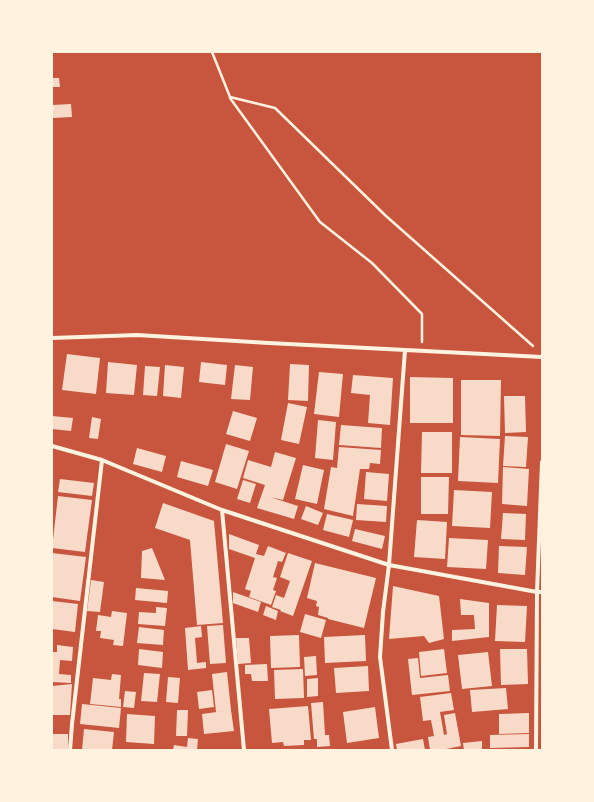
<!DOCTYPE html>
<html>
<head>
<meta charset="utf-8">
<style>
  body { margin:0 }
  #map { position:relative; width:594px; height:802px; overflow:hidden; background:#c8553d; font-family:"Public Sans",sans-serif }
  canvas { display:block }
  .frame { position:absolute; inset:0; border:53px solid #fff3e0; pointer-events:none }
</style>
</head>
<body>
<div id="map">
<canvas width="594" height="802"></canvas>
<div class="frame"></div>
</div>
<script>
const ctx = document.querySelector('canvas').getContext('2d');
ctx.lineJoin = 'round';
function fill(path, color) {
  ctx.fillStyle = color;
  ctx.fill(path, 'evenodd');
}
function trace(path, color, width, dash) {
  ctx.strokeStyle = color;
  ctx.lineWidth = width;
  ctx.lineCap = dash ? 'butt' : 'round';
  ctx.setLineDash(dash || []);
  ctx.stroke(path);
}
fill(new Path2D(`
  M 52,78 L 59,78 L 60,87 L 52,87 Z
  M 71,104 L 72,117 L 52,118 L 52,105 Z
  M 67,354 L 100,358 L 96,394 L 62,390 Z
  M 108,362 L 137,365 L 134,395 L 106,393 Z
  M 201,362 L 227,365 L 225,385 L 199,382 Z
  M 290,364 L 309,365 L 308,401 L 288,400 Z
  M 165,365 L 184,367 L 181,398 L 163,396 Z
  M 235,365 L 253,367 L 250,400 L 231,399 Z
  M 145,366 L 160,367 L 157,396 L 143,395 Z
  M 319,372 L 343,374 L 339,417 L 314,414 Z
  M 353,375 L 393,378 L 390,425 L 368,423 L 370,395 L 351,393 Z
  M 410,377 L 453,378 L 453,423 L 410,423 Z
  M 461,380 L 501,380 L 500,436 L 461,435 Z
  M 504,396 L 525,396 L 526,432 L 505,433 Z
  M 288,403 L 307,407 L 299,444 L 281,440 Z
  M 233,411 L 257,418 L 250,441 L 226,434 Z
  M 52,416 L 73,418 L 71,431 L 52,429 Z
  M 92,417 L 101,419 L 98,439 L 89,438 Z
  M 318,420 L 336,422 L 333,460 L 315,458 Z
  M 341,425 L 382,428 L 381,448 L 339,445 Z
  M 422,432 L 452,432 L 452,473 L 421,473 Z
  M 505,436 L 528,437 L 526,467 L 503,466 Z
  M 460,437 L 500,439 L 498,483 L 458,481 Z
  M 226,444 L 249,451 L 237,489 L 215,482 Z
  M 339,447 L 381,450 L 380,464 L 370,463 L 369,469 L 360,469 L 353,516 L 324,509 L 331,467 L 337,468 Z
  M 137,448 L 166,456 L 162,472 L 133,464 Z
  M 275,452 L 296,458 L 283,500 L 270,497 L 298,506 L 294,519 L 257,508 L 265,485 L 243,478 L 248,460 L 271,467 Z
  M 181,461 L 213,470 L 208,486 L 177,477 Z
  M 303,465 L 324,470 L 317,504 L 295,499 Z
  M 503,467 L 529,469 L 527,506 L 502,504 Z
  M 366,472 L 389,474 L 387,501 L 364,499 Z
  M 421,477 L 449,477 L 448,514 L 421,514 Z
  M 60,479 L 94,483 L 92,496 L 58,492 Z
  M 243,480 L 256,484 L 250,503 L 237,499 Z
  M 454,490 L 492,492 L 490,528 L 452,526 Z
  M 58,496 L 92,500 L 85,552 L 52,548 Z
  M 163,503 L 214,521 L 223,623 L 197,625 L 190,540 L 155,528 Z
  M 357,504 L 387,506 L 386,522 L 356,520 Z
  M 306,506 L 323,513 L 318,525 L 301,519 Z
  M 503,513 L 526,514 L 525,540 L 501,539 Z
  M 327,514 L 353,520 L 349,537 L 323,530 Z
  M 417,520 L 447,522 L 445,559 L 414,557 Z
  M 355,529 L 385,536 L 382,549 L 352,541 Z
  M 229,534 L 259,545 L 256,554 L 264,556 L 268,546 L 286,553 L 282,562 L 278,561 L 273,577 L 277,578 L 273,590 L 276,591 L 271,605 L 249,597 L 251,591 L 245,589 L 255,558 L 229,549 Z
  M 449,538 L 488,540 L 486,569 L 447,567 Z
  M 499,546 L 527,547 L 525,575 L 498,573 Z
  M 152,548 L 165,580 L 141,578 L 142,551 Z
  M 52,553 L 86,557 L 80,601 L 52,597 Z
  M 288,553 L 312,561 L 293,616 L 280,611 L 281,610 L 272,607 L 276,595 L 284,598 L 290,581 L 280,577 Z
  M 315,563 L 376,578 L 364,628 L 328,619 L 328,618 L 318,615 L 319,607 L 316,606 L 317,601 L 307,598 Z
  M 91,580 L 104,582 L 100,612 L 87,611 Z
  M 393,586 L 439,596 L 444,639 L 429,643 L 424,636 L 389,639 Z
  M 136,588 L 168,591 L 167,603 L 135,600 Z
  M 233,592 L 261,602 L 258,612 L 233,603 Z
  M 460,599 L 489,603 L 489,637 L 452,641 L 452,630 L 475,629 L 474,615 L 461,615 Z
  M 52,601 L 78,604 L 75,632 L 52,629 Z
  M 497,605 L 527,606 L 525,642 L 495,641 Z
  M 266,606 L 278,611 L 276,620 L 263,615 Z
  M 156,607 L 167,608 L 165,626 L 138,624 L 139,612 L 156,613 Z
  M 112,611 L 127,613 L 123,646 L 113,645 L 114,640 L 100,638 L 101,631 L 96,631 L 98,615 L 111,617 Z
  M 305,614 L 326,620 L 321,638 L 300,632 Z
  M 223,625 L 226,663 L 210,664 L 207,626 Z
  M 201,626 L 202,637 L 195,638 L 197,663 L 206,662 L 206,668 L 188,670 L 185,628 Z
  M 139,627 L 164,630 L 163,645 L 137,643 Z
  M 299,635 L 300,667 L 271,668 L 270,636 Z
  M 365,635 L 366,661 L 325,663 L 324,637 Z
  M 236,638 L 249,638 L 251,663 L 238,664 Z
  M 57,645 L 73,647 L 72,661 L 60,660 L 59,674 L 71,675 L 71,683 L 52,682 L 52,652 L 57,652 Z
  M 139,649 L 163,652 L 162,668 L 138,665 Z
  M 444,649 L 447,673 L 421,676 L 419,652 Z
  M 500,649 L 527,649 L 528,684 L 501,685 Z
  M 488,652 L 492,686 L 462,689 L 458,655 Z
  M 316,656 L 317,675 L 305,676 L 304,657 Z
  M 418,658 L 420,678 L 448,675 L 450,691 L 412,695 L 408,659 Z
  M 267,664 L 268,681 L 252,681 L 251,674 L 245,674 L 245,665 Z
  M 368,666 L 369,691 L 336,693 L 334,668 Z
  M 303,669 L 304,698 L 275,699 L 274,670 Z
  M 227,672 L 231,710 L 216,712 L 212,674 Z
  M 144,673 L 160,674 L 157,702 L 141,701 Z
  M 112,674 L 121,675 L 119,699 L 121,699 L 121,707 L 90,704 L 93,678 L 111,680 Z
  M 168,677 L 180,678 L 178,703 L 166,702 Z
  M 318,678 L 318,696 L 307,697 L 307,679 Z
  M 72,684 L 70,715 L 52,715 L 52,686 Z
  M 506,688 L 508,709 L 472,712 L 470,690 Z
  M 212,690 L 214,707 L 199,709 L 197,692 Z
  M 125,691 L 136,692 L 134,708 L 123,707 Z
  M 451,693 L 454,710 L 440,712 L 444,735 L 447,734 L 444,715 L 455,713 L 461,746 L 441,750 L 430,750 L 428,737 L 434,736 L 431,720 L 423,721 L 420,697 Z
  M 323,702 L 325,735 L 329,735 L 330,746 L 317,747 L 317,739 L 314,739 L 311,703 Z
  M 82,704 L 121,708 L 119,728 L 80,724 Z
  M 308,706 L 311,740 L 304,740 L 304,745 L 284,746 L 283,742 L 272,743 L 269,709 Z
  M 375,707 L 379,738 L 347,743 L 343,712 Z
  M 177,710 L 188,710 L 187,736 L 176,736 Z
  M 231,710 L 234,731 L 204,734 L 202,714 Z
  M 529,713 L 529,733 L 499,734 L 499,714 Z
  M 127,714 L 155,716 L 154,744 L 126,742 Z
  M 84,729 L 114,732 L 112,750 L 82,750 Z
  M 52,734 L 68,734 L 68,750 L 52,750 Z
  M 529,734 L 529,747 L 490,748 L 490,735 Z
  M 188,738 L 198,739 L 197,750 L 173,750 L 174,745 L 187,747 Z
  M 423,739 L 425,750 L 397,750 L 396,744 Z
  M 482,741 L 482,750 L 464,750 L 463,743 Z`), '#f7dbc8');
trace(new Path2D(`
  M 212,52 L 230,97 L 275,108 L 386,216 L 533,346
  M 230,98 L 320,222 L 372,263 L 422,314 L 422,342`), '#fff3e0', 2.5);
trace(new Path2D(`
  M 52,338 L 137,335 L 269,343 L 542,357
  M 52,446 L 102,460 L 222,510 L 389,565 L 537,592 L 542,592
  M 222,510 L 244,750
  M 70,750 L 72,724 L 102,460
  M 392,750 L 380,657 L 383,612 L 389,565 L 405,350
  M 536,750 L 537,592 L 542,462`), '#fff3e0', 4);
</script>
</body>
</html>
